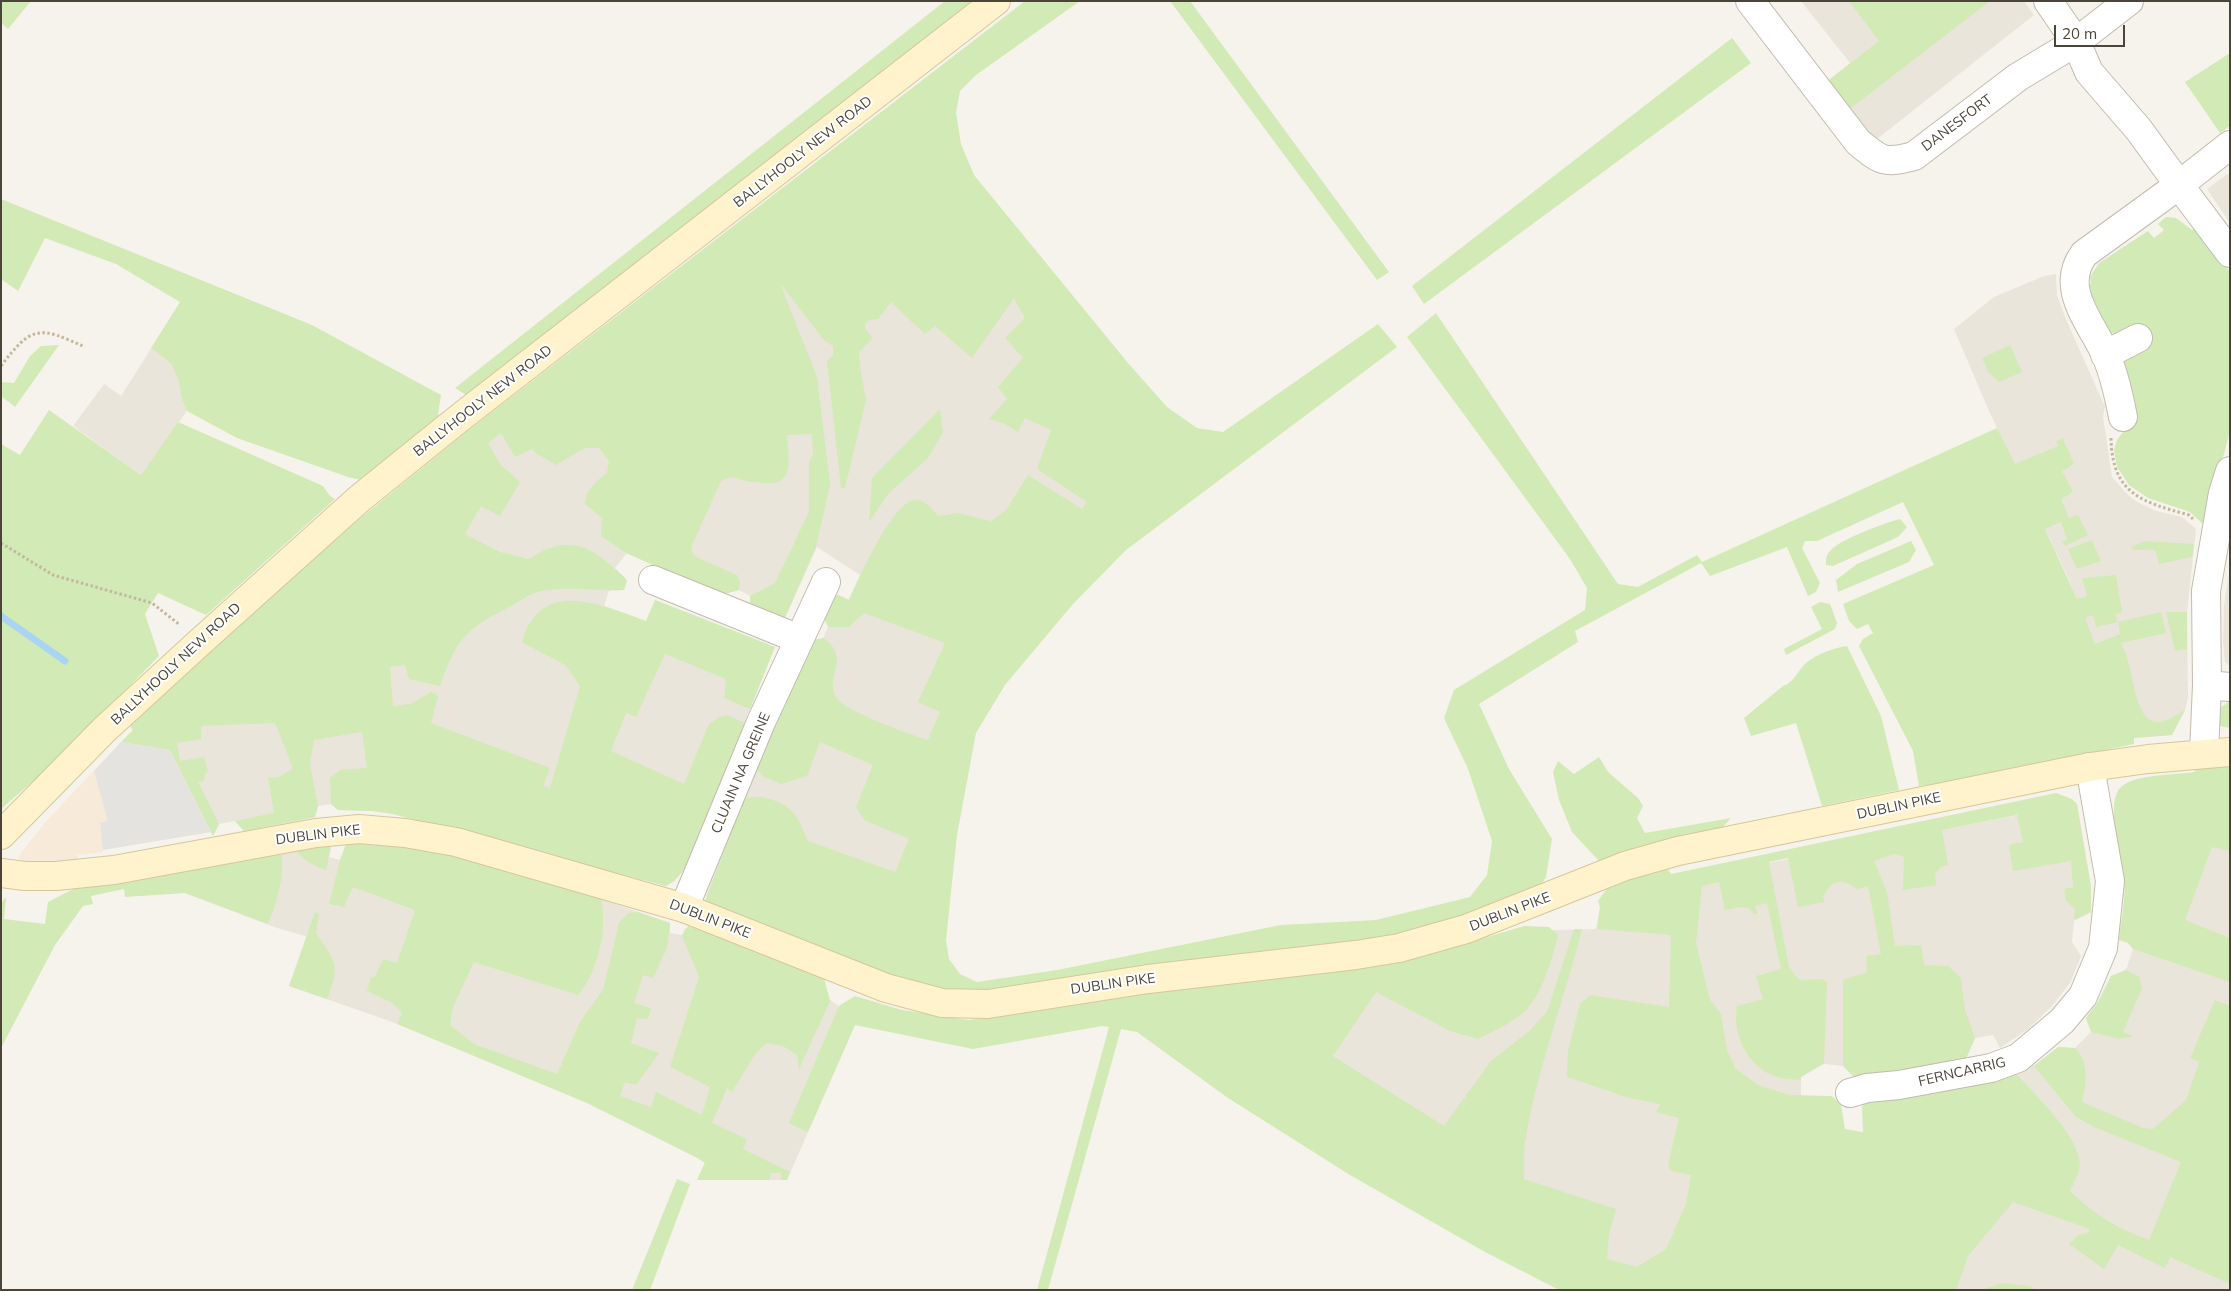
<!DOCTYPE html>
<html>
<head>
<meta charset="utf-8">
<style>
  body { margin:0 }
  #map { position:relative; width:2231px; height:1291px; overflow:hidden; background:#f6f3ec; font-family:Mulish,sans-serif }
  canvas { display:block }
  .frame { position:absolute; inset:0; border:2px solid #4b4439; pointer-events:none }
  .scale { position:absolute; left:2054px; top:25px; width:71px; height:22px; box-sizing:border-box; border:2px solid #4b4439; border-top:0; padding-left:6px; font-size:15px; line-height:18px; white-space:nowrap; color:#4b4439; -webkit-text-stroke:4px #fff; paint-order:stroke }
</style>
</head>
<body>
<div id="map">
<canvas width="2231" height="1291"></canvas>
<div class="frame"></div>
<div class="scale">20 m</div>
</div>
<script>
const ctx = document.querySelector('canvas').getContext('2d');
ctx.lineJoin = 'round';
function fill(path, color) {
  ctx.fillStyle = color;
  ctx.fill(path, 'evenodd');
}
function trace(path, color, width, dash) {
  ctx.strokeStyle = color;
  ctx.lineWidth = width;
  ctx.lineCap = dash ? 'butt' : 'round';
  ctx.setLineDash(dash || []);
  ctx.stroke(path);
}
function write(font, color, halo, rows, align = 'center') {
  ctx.font = font + ' Mulish,sans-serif';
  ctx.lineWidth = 4;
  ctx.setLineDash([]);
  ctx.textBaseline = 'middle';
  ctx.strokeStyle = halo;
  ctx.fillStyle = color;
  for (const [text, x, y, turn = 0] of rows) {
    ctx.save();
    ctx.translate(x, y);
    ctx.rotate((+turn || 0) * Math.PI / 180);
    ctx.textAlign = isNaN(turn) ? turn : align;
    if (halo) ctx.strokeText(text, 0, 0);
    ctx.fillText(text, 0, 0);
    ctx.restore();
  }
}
fill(new Path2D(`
  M 1801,1 L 2024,1 L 2034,15 L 1872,143 L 1825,83 L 1850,63 Z
  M 908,104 L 1057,287 L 1106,538 L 969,726 L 937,939 L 706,896 L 767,739 L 810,641 L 823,638 L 828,627 L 820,613 L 838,595 L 849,600 L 860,575 L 817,547 L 784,620 L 750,607 L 750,596 L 739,590 L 720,595 L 627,553 L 615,568 L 627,580 L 624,590 L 609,591 L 604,606 L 646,621 L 655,600 L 775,647 L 684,870 L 674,881 L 666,886 L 393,814 L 373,811 L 338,810 L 331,804 L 318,806 L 315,817 L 293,822 L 244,831 L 235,821 L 219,824 L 213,836 L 151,711 Z
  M 2230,172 L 2230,223 L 2207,189 Z
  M 2056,274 L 2057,295 L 2065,317 L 2105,407 L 2103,416 L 2112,477 L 2127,494 L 2137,502 L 2156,511 L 2182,517 L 2196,529 L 2187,612 L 2188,697 L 2185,710 L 2172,735 L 2133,738 L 2066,573 L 1989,411 L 1954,329 L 1994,297 L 2044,276 Z
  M 180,303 L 187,411 L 141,475 L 73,426 L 104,384 L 121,396 Z
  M 2230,567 L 2230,666 L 2225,662 L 2223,642 L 2224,606 Z
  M 2230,780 L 2230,1290 L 1788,1290 L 2013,1070 L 2030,1061 L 2034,1066 L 2058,1047 L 2075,1048 L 2091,1032 L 2086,1018 L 2098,1002 L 2111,976 L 2126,970 L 2133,949 L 2128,943 Z
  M 2077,804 L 2091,887 L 2091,912 L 2074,921 L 2072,942 L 2081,956 L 2070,983 L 2052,1006 L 2028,1029 L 2000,1048 L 1993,1035 L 1975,1038 L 1965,1061 L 1853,1076 L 1843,1066 L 1824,1064 L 1801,1077 L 1801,1095 L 1712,1250 L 1609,1290 L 1230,993 L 1554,930 L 1596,929 L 1600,907 L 1684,879 Z
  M 345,846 L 590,895 L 670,923 L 670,933 L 682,935 L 685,928 L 825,985 L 830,1000 L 839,1006 L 855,996 L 855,1025 L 787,1180 L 697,1180 L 705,1162 L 587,1103 L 421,1032 L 289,986 L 308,937 L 274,927 L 156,882 L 297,851 L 331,847 L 329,857 L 340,860 Z`), '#eae5da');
fill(new Path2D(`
  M 151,711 L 211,832 L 103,849 L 103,852 L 77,855 L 78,862 L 30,866 L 18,857 L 46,821 Z`), '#f7ead8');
fill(new Path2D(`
  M 1,1 L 31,1 L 8,29 L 1,23 Z
  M 945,1 L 975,1 L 469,397 L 455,388 Z
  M 1025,1 L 1080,1 L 976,75 L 960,91 L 956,113 L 961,144 L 974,175 L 1128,363 L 1167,407 L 1197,428 L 1223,432 L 1378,324 L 1397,347 L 1126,550 L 1073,604 L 1005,685 L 976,733 L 957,835 L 946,940 L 949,959 L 960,974 L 977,982 L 1057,970 L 1281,925 L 1376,920 L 1470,897 L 1487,875 L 1492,841 L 1468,769 L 1444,718 L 1454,690 L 1585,610 L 1587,588 L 1570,559 L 1407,337 L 1436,313 L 1618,584 L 1638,587 L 1697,555 L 1702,562 L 1997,428 L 2015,464 L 2058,446 L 2056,441 L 2063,438 L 2074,464 L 2062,471 L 2073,492 L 2061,499 L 2069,518 L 2078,515 L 2088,535 L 2065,546 L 2062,541 L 2067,539 L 2061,522 L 2045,529 L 2077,599 L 2087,596 L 2082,578 L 2116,575 L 2122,612 L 2115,614 L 2118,622 L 2161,612 L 2166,633 L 2121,643 C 2123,648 2126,653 2127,658 C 2133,673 2135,720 2156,722 C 2166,723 2176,715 2185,710 L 2172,735 L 2134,738 L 2134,744 L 1954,782 L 1919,786 L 1913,751 L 1859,646 L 1863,639 L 1873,633 L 1868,624 L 1857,629 L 1849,621 L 1843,604 L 1934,565 L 1903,502 L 1817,541 L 1805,541 L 1802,548 L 1820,583 L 1816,592 L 1808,596 L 1787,547 L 1710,576 L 1701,563 L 1575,631 L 1578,642 L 1479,704 L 1509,769 L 1552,839 L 1546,877 L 1541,885 L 1449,925 L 1359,944 L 1291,948 L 992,993 L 953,991 L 899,978 L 705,901 L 744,799 C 760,793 786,801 796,816 C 801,823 804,833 808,841 L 895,872 L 909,839 L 864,820 L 856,807 L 873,765 L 820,742 L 807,776 L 781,784 L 762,776 L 756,768 L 810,641 L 823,638 C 853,658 823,676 837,698 C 846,712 909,734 928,740 L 940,712 L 918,702 L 945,643 L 864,613 L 849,627 L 829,627 L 820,613 L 832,595 L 838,595 L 849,600 C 858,580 894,497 917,500 C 926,500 933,510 938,516 L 958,513 L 991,521 L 1006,510 L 1028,475 L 1082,509 L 1087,502 L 1037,469 L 1051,430 L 1025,418 L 1018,432 L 1003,423 L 989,419 L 1007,399 L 998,387 L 1023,358 L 1005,338 L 1025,318 L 1014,298 L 972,358 L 935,326 L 925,334 L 891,302 L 878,319 L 869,320 L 865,324 L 865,329 L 873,338 L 859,352 L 860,367 L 866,400 L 845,488 L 841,488 L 827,361 L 833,355 L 833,346 L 824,340 L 780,283 L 817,377 L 830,484 L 816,547 L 784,620 L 750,607 L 750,596 L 775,583 L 809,512 L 809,461 L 813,455 L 812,434 L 787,435 C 788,458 796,487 763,483 C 757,482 749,482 743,480 C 734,477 730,476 721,481 L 691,547 L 692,552 L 696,557 L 737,575 L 740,581 L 739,590 L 720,595 L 626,553 L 601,536 L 602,518 L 585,504 C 585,491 597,480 607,473 L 609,461 L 599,448 L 585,448 L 556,465 L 537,454 L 532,449 L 515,457 L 501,433 L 488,443 L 500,464 L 520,482 L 500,516 L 481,506 L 465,534 L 500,552 L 529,559 C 572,531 593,548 627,580 L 624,590 C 596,591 568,586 541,591 C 531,593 521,600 513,605 C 467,628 457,637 440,686 L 409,679 L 405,665 L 390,667 L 393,706 L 410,704 L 431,692 L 438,696 L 431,723 L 550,768 L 543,786 L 550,788 L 580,686 L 565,665 L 522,642 C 540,577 600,604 646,621 L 655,600 L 775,647 L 750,709 L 724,698 L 726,679 L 665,654 L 636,717 L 626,713 L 611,751 L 684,784 L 709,724 L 719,717 L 727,715 L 745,723 L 684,870 L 674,881 L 666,886 L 393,814 L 373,811 L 338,810 L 331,804 L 330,778 L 340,770 L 367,768 L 362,732 L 314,740 L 310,764 L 318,806 L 315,817 L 244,831 L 235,821 L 274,813 L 268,778 L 279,777 L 293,768 L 275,723 L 201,726 L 201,739 L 177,743 L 180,761 L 204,757 L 208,771 L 205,774 L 204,781 L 198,782 L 219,824 L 213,836 L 170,750 L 121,742 L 133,730 L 129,725 L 221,639 L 363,516 L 470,429 ZM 2093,615 L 2096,627 L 2118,622 L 2120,634 L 2095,644 L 2085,618 Z
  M 1170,1 L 1190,1 L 1389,272 L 1377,280 Z
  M 1849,1 L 1990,1 L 1847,111 L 1825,83 L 1879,41 Z
  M 1732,38 L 1751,63 L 1424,304 L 1412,286 Z
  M 2230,53 L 2230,126 L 2220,133 L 2185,82 Z
  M 1,199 L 312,325 L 441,395 L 438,414 L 441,417 L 361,480 L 348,477 L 237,438 L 187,411 L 182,399 L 178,378 L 171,363 L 151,348 L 180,302 L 116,264 L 45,238 L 18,291 L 1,279 Z
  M 2166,217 L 2176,218 L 2192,230 L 2196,228 L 2230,272 L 2230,431 L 2205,526 L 2190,512 L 2148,498 L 2129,485 L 2117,467 L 2114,451 L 2117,440 L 2133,419 L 2122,376 L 2117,334 L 2107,333 L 2085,289 L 2091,284 L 2090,277 L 2099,263 L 2148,231 L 2154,238 L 2164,230 L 2158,224 Z
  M 59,345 L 15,407 L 1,396 L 1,382 L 14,383 L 30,356 L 41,346 Z
  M 2010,345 L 2022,372 L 1999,382 L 1988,372 L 1982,358 Z
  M 940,409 L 943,432 L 928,458 L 889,493 L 869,522 L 872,478 Z
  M 49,410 L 141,475 L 178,422 L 323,486 L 330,496 L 335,499 L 206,615 L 158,593 L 145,614 L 159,656 L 57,760 L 1,809 L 1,444 L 20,455 Z
  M 1900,519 L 1907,527 L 1898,537 L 1833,566 L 1826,565 C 1826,559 1826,555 1831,550 C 1839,540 1887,522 1900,519 Z
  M 2092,540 L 2101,561 L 2077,569 L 2068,549 Z
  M 1911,541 L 1916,550 L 1909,562 L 1838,592 L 1836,580 L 1857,564 Z
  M 2145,541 L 2194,544 L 2192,557 L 2159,564 L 2155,550 L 2133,550 L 2131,547 Z
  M 1820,602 L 1830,604 L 1837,623 L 1835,629 L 1786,655 L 1784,649 L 1822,629 L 1811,607 Z
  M 2166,612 L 2187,612 L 2187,649 L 2175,651 Z
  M 1847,646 L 1881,716 L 1899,790 L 1822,806 L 1796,723 L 1751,736 L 1744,718 L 1783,686 C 1795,682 1797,671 1806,663 C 1817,654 1833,648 1847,646 Z
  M 2230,701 L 2230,728 L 2220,726 L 2220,708 Z
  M 1599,757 L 1608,772 L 1638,798 L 1643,806 L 1637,818 L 1645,833 L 1731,818 L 1723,827 L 1599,861 L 1572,832 L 1559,800 L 1553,772 L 1558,761 L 1574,774 Z
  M 2230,764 L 2230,851 L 2212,847 L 2185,920 L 2230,938 L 2230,982 L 2133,949 L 2128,943 L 2119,940 C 2121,921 2126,899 2124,880 C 2122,858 2104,802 2121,787 C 2135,774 2175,775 2195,772 L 2194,765 Z
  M 2056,793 L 2072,799 L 2077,804 L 2091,887 L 2091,912 L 2074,920 L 2075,909 L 2066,901 L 2064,889 L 2073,887 L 2071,861 L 2013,871 L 2009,845 L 2023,842 L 2017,815 L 1942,830 L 1948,865 L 1941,867 L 1935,874 L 1936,885 L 1903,890 L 1904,857 L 1894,854 L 1874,861 L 1887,892 L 1895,946 L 1921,945 L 1924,965 L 1948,966 L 1961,978 L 1965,1010 L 1975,1038 L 1965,1061 L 1909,1073 L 1853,1076 L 1843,1066 L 1843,980 L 1867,972 L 1866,956 L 1881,954 L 1868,886 L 1857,889 C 1841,878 1832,879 1823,897 L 1825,902 L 1798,907 L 1788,858 L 1769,862 L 1789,967 L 1799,980 L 1823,979 L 1827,983 L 1824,1063 L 1801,1077 L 1801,1080 C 1793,1079 1782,1079 1774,1076 C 1747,1066 1732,1033 1737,1006 L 1763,999 L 1756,976 L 1781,969 L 1767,903 L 1755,906 L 1758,914 L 1754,914 L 1749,908 L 1740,907 L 1725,910 L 1719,882 L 1702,886 L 1696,943 L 1710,1000 L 1721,1014 L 1727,1051 L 1736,1069 L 1758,1085 L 1789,1095 L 1832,1096 L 1841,1105 L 1845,1129 L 1863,1132 L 1862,1107 L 1867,1099 L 2013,1070 C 2032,1092 2081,1137 2080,1166 C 2079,1174 2073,1184 2070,1191 C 2096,1216 2115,1227 2149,1240 L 2181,1162 L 2094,1127 L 2076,1117 L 2034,1066 L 2058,1047 L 2075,1048 C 2090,1064 2086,1083 2082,1102 L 2143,1128 L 2153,1129 L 2186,1100 L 2199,1062 L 2190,1058 L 2215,1000 L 2230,1006 L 2230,1284 L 2170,1257 L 2165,1268 L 2118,1245 L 2104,1269 L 2069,1244 L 2078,1235 L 2088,1233 L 2090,1229 L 2013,1202 L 1968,1256 L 1956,1290 L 1559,1290 L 1485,1252 L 1350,1175 L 1228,1098 L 1137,1032 L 1121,1029 L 1048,1290 L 1037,1290 L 1109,1027 L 1102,1026 L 973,1049 L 855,1025 L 808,1132 L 789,1123 L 839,1006 L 855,996 L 902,1010 L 969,1020 L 1209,981 L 1295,976 L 1384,963 L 1461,945 L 1524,926 L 1549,927 L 1558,935 C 1552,959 1543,993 1525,1011 C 1512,1023 1494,1031 1478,1039 L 1450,1031 L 1376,992 L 1333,1056 L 1444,1126 L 1491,1061 L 1528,1032 L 1547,1012 L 1574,929 L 1582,929 C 1565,998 1538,1066 1526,1137 C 1523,1150 1524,1165 1524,1179 L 1616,1209 L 1609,1234 L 1607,1259 L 1637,1267 L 1666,1249 L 1686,1204 L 1691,1175 L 1671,1171 L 1668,1165 L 1679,1118 L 1656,1112 L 1660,1104 L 1629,1098 L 1567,1077 L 1568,1051 L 1580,1004 L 1590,995 L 1669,1007 L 1671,935 L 1597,929 L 1600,907 L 1598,901 L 1608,887 L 1667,867 L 1671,874 Z
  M 348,840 L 408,842 L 599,893 C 610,922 598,973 578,995 L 474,962 L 453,1007 L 450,1025 L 474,1044 L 557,1074 L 580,1022 L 603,990 L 619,923 L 628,913 L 638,912 L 670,923 L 667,948 L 653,978 L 643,975 L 634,1003 L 651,1008 L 648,1019 L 637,1018 L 631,1043 L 659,1053 L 636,1085 L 625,1082 L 620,1096 L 651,1107 L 656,1092 L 702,1115 L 710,1087 L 670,1067 L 699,977 L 682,936 L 688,926 L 787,961 L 824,978 L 830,1001 L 799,1069 L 797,1055 L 783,1046 L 766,1043 L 756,1053 L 732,1092 L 727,1088 L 712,1123 L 747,1139 L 743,1149 L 790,1172 L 787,1180 L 781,1180 L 781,1173 L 770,1173 L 770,1180 L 697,1180 L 705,1163 L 696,1157 L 587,1103 L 397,1024 L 402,1013 L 391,1002 L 367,991 L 371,977 L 374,978 L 383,959 L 397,963 L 415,910 L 353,887 L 344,907 L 329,904 L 340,860 Z
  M 332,841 L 326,870 C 315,866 298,859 296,846 Z
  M 280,850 C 287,870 276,905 268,924 L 185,893 L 125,897 L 124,889 L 91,896 L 93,904 L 83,906 L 55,945 L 1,1048 L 1,903 L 6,897 L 4,919 L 45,924 L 48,902 L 77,887 Z
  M 315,912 L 319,914 L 316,933 C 335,961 341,965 327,999 L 289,986 Z
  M 2126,970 L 2139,977 L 2142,988 L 2123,1032 L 2133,1036 L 2119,1039 L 2091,1032 L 2086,1018 L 2098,1002 L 2111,976 Z
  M 677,1179 L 690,1184 L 650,1290 L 632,1290 Z
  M 2002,1283 L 2029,1286 L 2036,1290 L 1981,1290 Z`), '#d2eab5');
fill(new Path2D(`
  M 121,742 L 170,750 L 211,832 L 103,850 L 100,823 L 108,821 L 94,771 Z`), '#e5e3e0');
trace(new Path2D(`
  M 1,616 L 65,661`), '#a9d4f2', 7);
const street = new Path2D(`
  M 1750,1 L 1858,142 C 1881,161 1884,164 1914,156 L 2018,77 L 2076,42 L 2129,1
  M 2048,1 L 2076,42 L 2089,72 L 2139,130 L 2179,185 L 2084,254 C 2059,288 2090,321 2105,353 C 2114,373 2119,396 2123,417
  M 2230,145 L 2179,185 L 2230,253
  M 2105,355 L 2138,338
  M 653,580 L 799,639
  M 2207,685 L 2230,687
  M 2204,753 L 2207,685 L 2206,591 L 2223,493 L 2230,471
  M 684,908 L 761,722 L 826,582
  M 1850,1093 L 1867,1088 L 1899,1085 L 1991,1068 L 2018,1058 L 2062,1021 L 2083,996 L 2103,948 L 2110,881 L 2090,767`);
const secondary = new Path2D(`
  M 1,835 L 104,730 L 200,642 L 359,499 L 462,416 L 996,1
  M 1,873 L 25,876 L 56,876 L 114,870 L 316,833 L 359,829 L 405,833 L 456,842 L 684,908 L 886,988 L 942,1003 L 988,1004 L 1148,979 L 1356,955 L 1399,948 L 1466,929 L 1625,866 L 1678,851 L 2090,767 L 2148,759 L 2230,752`);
trace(street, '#c2bbae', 30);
trace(secondary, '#d6c79b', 30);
trace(new Path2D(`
  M 1,366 C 32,325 39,326 85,347
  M 2111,438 C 2112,494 2142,502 2189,515 L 2193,519
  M 1,543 L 53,575 L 152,603 L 180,625`), '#c4b79f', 3, [2.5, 2.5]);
trace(street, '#fff', 28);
trace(secondary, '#fff3cd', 28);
write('14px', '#4b4439', '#fff', [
  ["DANESFORT",1957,123,-37],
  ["BALLYHOOLY NEW ROAD",803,152,-38],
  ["BALLYHOOLY NEW ROAD",483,401,-38],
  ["BALLYHOOLY NEW ROAD",176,664,-43],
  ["CLUAIN NA GREINE",741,773,-67],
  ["DUBLIN PIKE",1899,806,-12],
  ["DUBLIN PIKE",318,835,-7],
  ["DUBLIN PIKE",1510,912,-21],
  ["DUBLIN PIKE",710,919,21],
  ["DUBLIN PIKE",1113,984,-8],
  ["FERNCARRIG",1962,1072,-13]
]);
</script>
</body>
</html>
